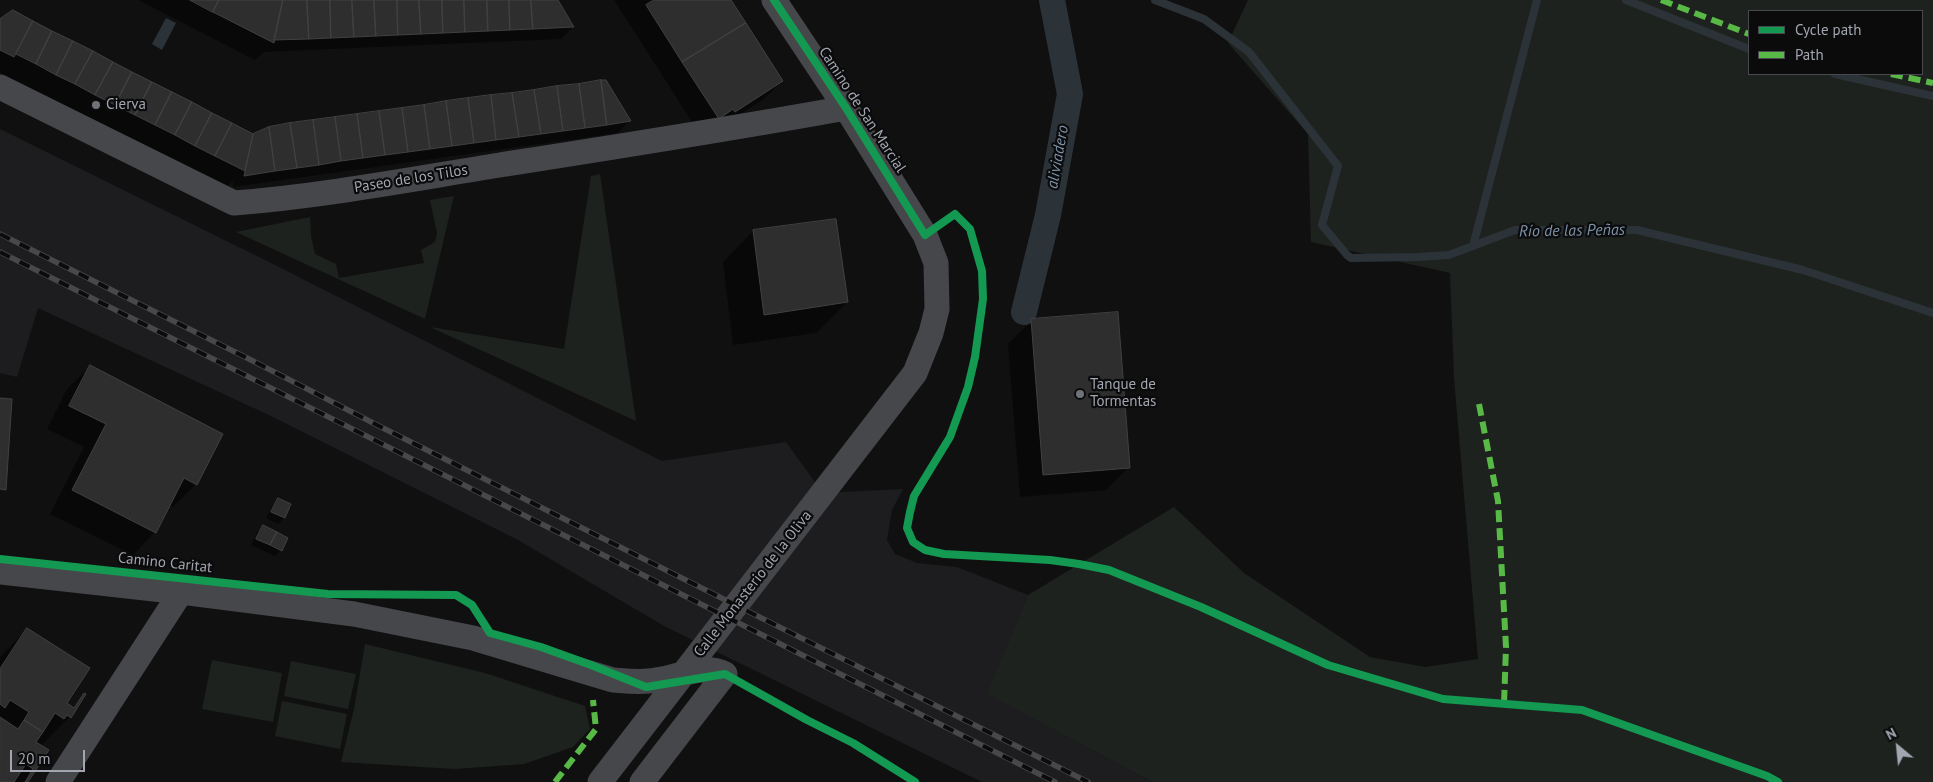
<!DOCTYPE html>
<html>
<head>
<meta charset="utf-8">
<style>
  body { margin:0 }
  #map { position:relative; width:1933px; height:782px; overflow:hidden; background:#101011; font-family:"PT Sans",sans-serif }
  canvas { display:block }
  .legend { position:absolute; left:1748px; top:10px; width:175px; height:65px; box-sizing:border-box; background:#0b0b0c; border:1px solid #47494e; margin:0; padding:6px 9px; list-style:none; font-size:15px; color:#a2a6b0 }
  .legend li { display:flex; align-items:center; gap:10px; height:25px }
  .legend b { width:25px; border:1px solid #47494e }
  .north { position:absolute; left:1873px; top:722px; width:50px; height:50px; -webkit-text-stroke:4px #0b0b0c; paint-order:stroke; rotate:332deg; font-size:14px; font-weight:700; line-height:20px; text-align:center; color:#a2a6b0 }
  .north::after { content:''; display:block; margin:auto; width:18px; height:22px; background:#a2a6b0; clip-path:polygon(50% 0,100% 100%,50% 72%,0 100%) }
  .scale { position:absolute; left:10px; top:750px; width:75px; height:22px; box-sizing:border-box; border:2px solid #a2a6b0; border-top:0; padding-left:6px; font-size:15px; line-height:18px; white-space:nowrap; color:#a2a6b0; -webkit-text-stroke:4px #0b0b0c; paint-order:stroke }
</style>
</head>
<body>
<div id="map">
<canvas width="1933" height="782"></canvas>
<ul class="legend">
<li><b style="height:6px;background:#139951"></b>Cycle path</li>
<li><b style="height:6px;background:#58b947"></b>Path</li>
</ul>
<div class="north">N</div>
<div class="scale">20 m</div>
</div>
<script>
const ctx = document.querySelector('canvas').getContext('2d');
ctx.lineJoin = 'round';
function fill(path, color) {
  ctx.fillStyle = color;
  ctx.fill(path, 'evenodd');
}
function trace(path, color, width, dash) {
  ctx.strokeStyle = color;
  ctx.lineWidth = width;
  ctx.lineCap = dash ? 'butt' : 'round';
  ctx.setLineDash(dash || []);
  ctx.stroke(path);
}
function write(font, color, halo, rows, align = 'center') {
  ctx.font = font + ' "PT Sans",sans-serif';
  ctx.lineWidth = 4.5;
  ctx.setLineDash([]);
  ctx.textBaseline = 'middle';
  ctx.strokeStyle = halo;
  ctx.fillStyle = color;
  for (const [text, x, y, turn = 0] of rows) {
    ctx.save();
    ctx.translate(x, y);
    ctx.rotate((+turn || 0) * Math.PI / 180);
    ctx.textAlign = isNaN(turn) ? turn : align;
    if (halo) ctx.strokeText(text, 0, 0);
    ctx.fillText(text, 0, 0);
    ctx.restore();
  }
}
fill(new Path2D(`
  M 0,129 L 271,263 L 662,461 L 786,442 L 823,493 L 903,489 L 892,510 L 887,540 L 895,554 L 917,563 L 957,567 L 1028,595 L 988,694 L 1152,782 L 982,782 L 664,626 L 518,540 L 273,417 L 38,308 L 17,377 L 0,373 Z`), '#1d1d1f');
fill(new Path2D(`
  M 1248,0 L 1933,0 L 1933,782 L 1152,782 L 987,694 L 1028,595 L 1174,507 L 1244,573 L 1370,657 L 1425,667 L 1478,659 L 1454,378 L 1450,273 L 1311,242 L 1308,134 L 1228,43 ZM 1749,11 L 1922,11 L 1922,74 L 1749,74 Z
  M 600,174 L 636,421 L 430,327 L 564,349 L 591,176 Z
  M 454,196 L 425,319 L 236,232 L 310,217 L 311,236 L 315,254 L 336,264 L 339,278 L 424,263 L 421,250 L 435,242 L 437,233 L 430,200 Z
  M 365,644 L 485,673 L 585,706 L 590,729 L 573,747 L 524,764 L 455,769 L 341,762 L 354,709 Z
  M 212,660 L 282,673 L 273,722 L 202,709 Z
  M 291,661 L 356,674 L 348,709 L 284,696 Z
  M 282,701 L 347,714 L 340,749 L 275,736 Z`), '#1d221e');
fill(new Path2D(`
  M 166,18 L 176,23 L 162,50 L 152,44 Z`), '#2c3338');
fill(new Path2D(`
  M 138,0 L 557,0 L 573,27 L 561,39 L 264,52 L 255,60 Z
  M 614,0 L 730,0 L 782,81 L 764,99 L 717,129 L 701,136 Z
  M 13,12 L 253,135 L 629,121 L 618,133 L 233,187 L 234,180 L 226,188 L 0,73 L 0,20 Z
  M 753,231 L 847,302 L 816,333 L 733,345 L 723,262 Z
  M 1031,321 L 1129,467 L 1106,490 L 1020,497 L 1008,344 Z
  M 90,366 L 196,484 L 173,507 L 169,505 L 155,532 L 133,555 L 50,514 L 84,447 L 47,429 L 67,389 Z
  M 278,499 L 290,504 L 284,518 L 278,524 L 266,518 L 273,505 Z
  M 263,526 L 281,550 L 275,556 L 251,545 L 257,532 Z
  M 27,629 L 65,704 L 70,717 L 41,746 L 48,750 L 26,782 L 0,782 L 0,657 Z`), '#0007');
trace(new Path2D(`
  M 1155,0 L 1204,19 L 1249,52 L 1338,166 L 1322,225 L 1347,255 L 1351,258 L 1418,257 L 1449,255 L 1515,230 L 1637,230 L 1803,270 L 1933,313
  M 1626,0 L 1749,49
  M 1835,74 L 1933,96
  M 1473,246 L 1537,0`), '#2c3338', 8);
trace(new Path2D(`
  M 1024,312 L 1048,215 L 1070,94 L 1052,0`), '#2c3338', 26);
const building = new Path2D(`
  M 190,0 L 219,0 L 213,12 Z
  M 219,0 L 283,0 L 274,43 L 213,12 Z
  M 283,0 L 307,0 L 309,39 L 274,40 Z
  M 307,0 L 330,0 L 331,38 L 309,39 Z
  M 330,0 L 352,0 L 354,37 L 331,38 Z
  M 352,0 L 374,0 L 376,36 L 354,37 Z
  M 374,0 L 397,0 L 398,35 L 376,36 Z
  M 397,0 L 419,0 L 421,34 L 398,35 Z
  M 419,0 L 442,0 L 443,33 L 421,34 Z
  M 442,0 L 464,0 L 465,32 L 443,33 Z
  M 464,0 L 487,0 L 488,31 L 465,32 Z
  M 487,0 L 509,0 L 510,30 L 488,31 Z
  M 509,0 L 531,0 L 533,29 L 510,30 Z
  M 531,0 L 558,0 L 574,27 L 533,29 Z
  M 654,0 L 731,0 L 746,23 L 682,62 L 646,5 Z
  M 13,10 L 33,21 L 14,57 L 0,50 L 0,19 Z
  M 33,21 L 52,31 L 36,64 L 16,54 Z
  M 746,23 L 783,81 L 735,112 L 733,109 L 719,119 L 682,62 Z
  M 52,31 L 73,41 L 56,75 L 36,64 Z
  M 73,41 L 93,51 L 75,84 L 56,75 Z
  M 93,51 L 113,62 L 95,95 L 75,84 Z
  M 113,62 L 132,72 L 115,105 L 95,95 Z
  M 132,72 L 152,82 L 135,115 L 115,105 Z
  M 601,80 L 606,80 L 631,121 L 607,125 Z
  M 601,80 L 607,125 L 585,128 L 579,84 Z
  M 152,82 L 172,92 L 155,125 L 135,115 Z
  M 579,84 L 585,128 L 563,131 L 557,86 Z
  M 557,86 L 563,131 L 541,134 L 534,90 Z
  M 534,90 L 541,134 L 519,137 L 512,93 Z
  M 172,92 L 192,102 L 175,135 L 155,125 Z
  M 512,93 L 519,137 L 496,140 L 491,95 Z
  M 491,95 L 496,140 L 474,143 L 468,98 Z
  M 468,98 L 474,143 L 452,146 L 446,101 Z
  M 446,101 L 452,146 L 430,149 L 424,105 Z
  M 192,102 L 212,113 L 195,146 L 175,135 Z
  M 424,105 L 430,149 L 408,152 L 402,108 Z
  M 402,108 L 408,152 L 385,155 L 379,111 Z
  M 379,111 L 385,155 L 363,158 L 357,114 Z
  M 212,113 L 232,123 L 215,156 L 195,146 Z
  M 357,114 L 363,158 L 341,161 L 335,117 Z
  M 335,117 L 341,161 L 319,165 L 313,120 Z
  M 313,120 L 319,165 L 297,168 L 290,123 Z
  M 232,123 L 253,134 L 245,171 L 215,156 Z
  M 290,123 L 297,168 L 275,171 L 269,127 Z
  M 269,127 L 275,171 L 244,176 L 253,134 Z
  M 836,219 L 848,302 L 764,315 L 753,230 Z
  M 1118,312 L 1130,468 L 1043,475 L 1031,319 Z
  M 90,365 L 223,434 L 197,485 L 184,478 L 156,533 L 72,490 L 106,424 L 69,406 Z
  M 0,398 L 12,399 L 6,490 L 0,489 Z
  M 278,498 L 291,504 L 285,518 L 271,512 Z
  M 263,525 L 277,532 L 270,545 L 256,539 Z
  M 277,532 L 288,538 L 282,551 L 270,545 Z
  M 27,628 L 90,668 L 67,703 L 74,708 L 84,693 L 86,694 L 71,718 L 67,715 L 64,719 L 55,713 L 43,732 L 24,720 L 29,712 L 10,700 L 5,708 L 0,704 L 0,669 Z
  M 0,717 L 18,729 L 24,720 L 43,732 L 36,742 L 49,750 L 28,782 L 25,782 L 33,769 L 26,764 L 14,782 L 0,782 Z`);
fill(building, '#2e2e2f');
trace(building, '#404144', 1);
trace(new Path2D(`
  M 0,87 L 234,203 C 323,196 412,179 500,165 C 615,147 731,129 846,108
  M 0,572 L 181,592 L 354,614 L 473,638 L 613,680 C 627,681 642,683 656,680 C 679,677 703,663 725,674 L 642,782
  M 58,782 L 181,592
  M 600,782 L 915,373 L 931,333 L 937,309 L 936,263 L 925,235 L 846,108 L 774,0`), '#46474a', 25);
const rail = new Path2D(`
  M 0,234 L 253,361 L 379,426 L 1088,782
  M 0,252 L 1055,782`);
trace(rail, '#48484b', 5.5);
trace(rail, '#0b0b0c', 4, [11]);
trace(new Path2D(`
  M 1661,0 L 1749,34
  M 1891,74 L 1933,83
  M 1479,404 L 1498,501 L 1506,647 L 1504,704
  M 555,782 L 596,729 L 593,700`), '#58b947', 6, [12, 6]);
trace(new Path2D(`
  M 774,0 L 846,108 L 925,235 L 955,214 L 970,229 L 982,271 L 983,299 L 975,357 L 968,387 L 950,437 L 914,496 L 910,512 L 907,528 L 913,542 L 925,550 L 944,554 L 1050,560 L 1079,564 L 1109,570 L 1201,607 L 1328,665 L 1443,699 L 1582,710 L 1767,776 L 1778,782
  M 0,559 L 328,594 L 456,595 L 472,605 L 490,633 L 541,647 L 591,665 L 646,687 L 725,674 L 807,720 L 853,743 L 915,782`), '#139951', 8);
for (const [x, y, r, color] of [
  [96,105,5,"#6f7278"],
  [1080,394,5,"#6f7278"]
]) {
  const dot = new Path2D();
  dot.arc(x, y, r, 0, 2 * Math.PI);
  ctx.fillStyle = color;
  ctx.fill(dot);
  trace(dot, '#0b0b0c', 2);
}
write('15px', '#a2a6b0', '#0b0b0c', [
  ["Cierva",106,105],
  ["Tanque de",1090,385],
  ["Tormentas",1090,402]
], 'left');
write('15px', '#a2a6b0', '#0b0b0c', [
  ["Camino de San Marcial",862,110,57],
  ["Paseo de los Tilos",411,179,-9],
  ["Camino Caritat",165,563,6],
  ["Calle Monasterio de la Oliva",753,584,-52]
]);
write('italic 16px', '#7c92a9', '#0b0b0c', [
  ["aliviadero",1058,157,-80],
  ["Río de las Peñas",1572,231,-1]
]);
</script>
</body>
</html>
